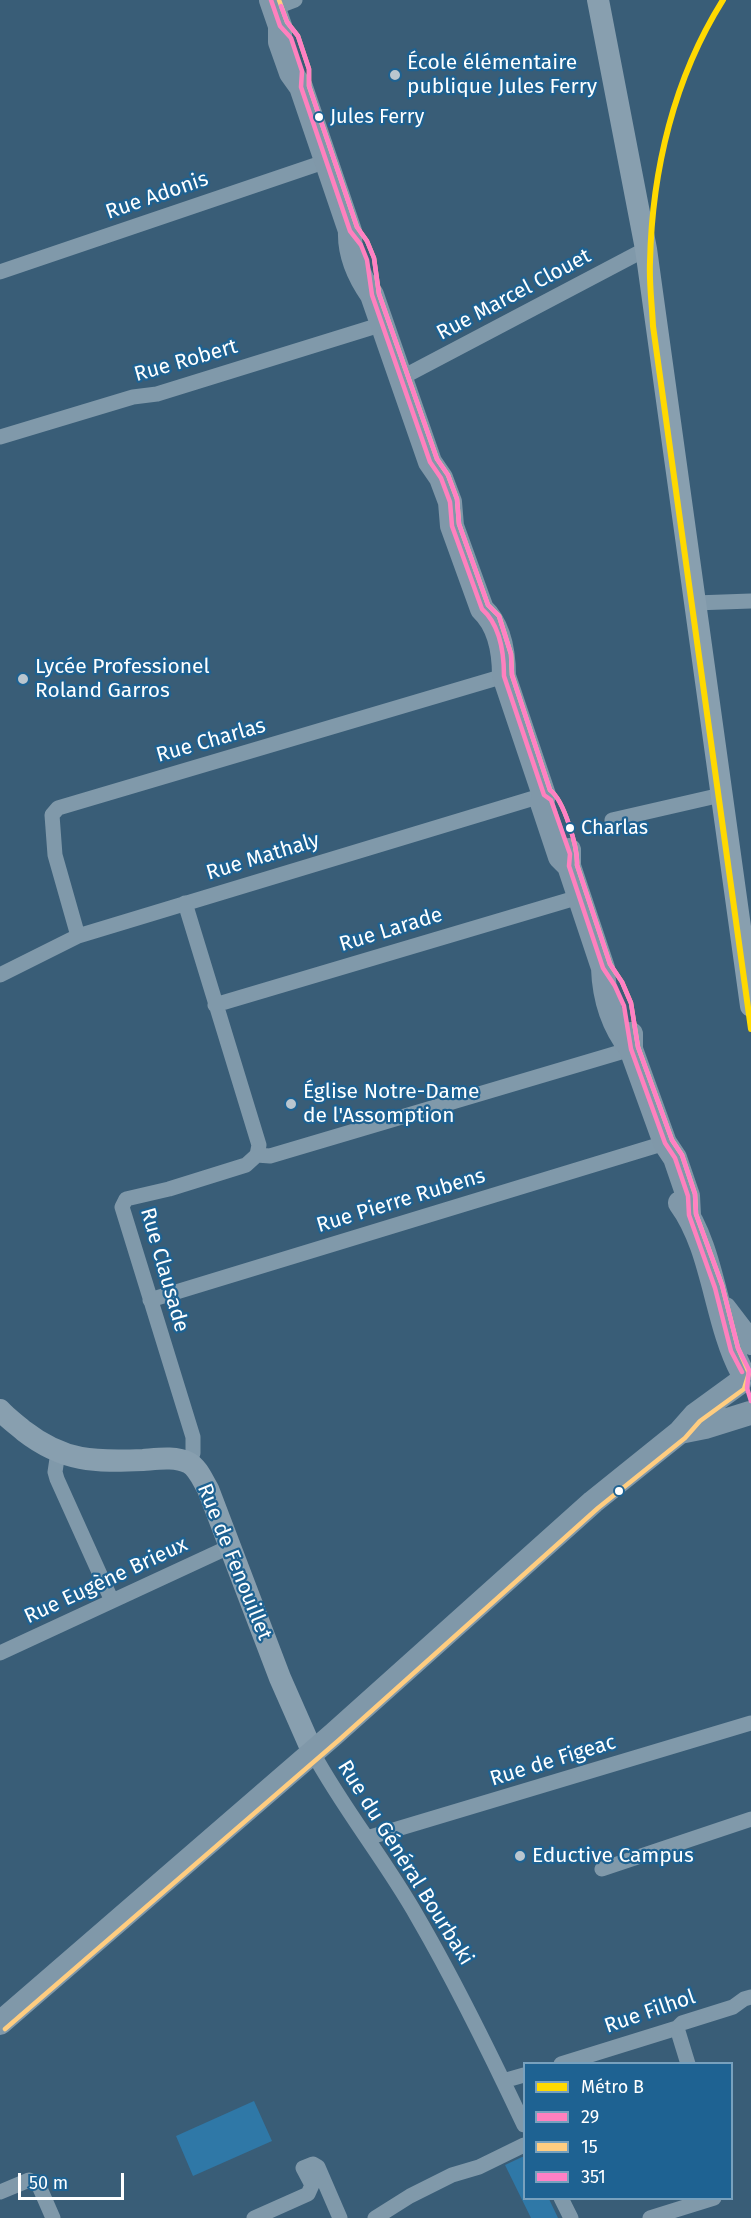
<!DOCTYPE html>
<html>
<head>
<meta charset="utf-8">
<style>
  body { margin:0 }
  #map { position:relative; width:751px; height:2218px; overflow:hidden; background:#395d77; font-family:"Fira Sans",sans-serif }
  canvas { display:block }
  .legend { position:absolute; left:523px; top:2062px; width:210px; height:138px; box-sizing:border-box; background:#1e6292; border:2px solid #78a1be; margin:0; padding:8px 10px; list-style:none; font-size:18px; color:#fff }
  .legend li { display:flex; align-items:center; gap:12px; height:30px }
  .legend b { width:30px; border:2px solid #78a1be }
  .scale { position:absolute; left:18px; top:2173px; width:106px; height:27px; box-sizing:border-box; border:3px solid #fff; border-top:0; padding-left:8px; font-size:18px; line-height:21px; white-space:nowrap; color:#fff; -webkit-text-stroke:4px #1e6292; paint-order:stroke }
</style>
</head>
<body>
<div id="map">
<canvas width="751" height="2218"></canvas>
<ul class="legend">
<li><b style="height:8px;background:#ffd900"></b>Métro B</li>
<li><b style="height:8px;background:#ff80be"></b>29</li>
<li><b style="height:8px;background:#ffcd80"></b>15</li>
<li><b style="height:8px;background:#ff80c5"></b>351</li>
</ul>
<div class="scale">50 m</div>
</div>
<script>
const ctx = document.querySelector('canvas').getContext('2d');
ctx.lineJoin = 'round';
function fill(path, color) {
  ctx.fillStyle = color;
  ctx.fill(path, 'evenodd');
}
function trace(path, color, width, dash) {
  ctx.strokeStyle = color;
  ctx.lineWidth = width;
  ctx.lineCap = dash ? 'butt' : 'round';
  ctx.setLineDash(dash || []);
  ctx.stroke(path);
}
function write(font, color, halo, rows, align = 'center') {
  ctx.font = font + ' "Fira Sans",sans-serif';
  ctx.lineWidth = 4.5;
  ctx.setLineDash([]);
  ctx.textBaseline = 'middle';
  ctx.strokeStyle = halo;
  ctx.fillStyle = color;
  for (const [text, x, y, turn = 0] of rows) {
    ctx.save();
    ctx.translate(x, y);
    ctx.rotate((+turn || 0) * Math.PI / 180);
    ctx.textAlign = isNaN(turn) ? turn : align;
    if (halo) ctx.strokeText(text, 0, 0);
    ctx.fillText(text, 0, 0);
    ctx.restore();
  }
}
fill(new Path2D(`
  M 254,2101 L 272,2141 L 193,2176 L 176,2136 Z
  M 522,2157 L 524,2157 L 524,2198 L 549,2199 L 558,2218 L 531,2218 L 505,2165 Z`), '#2f78a7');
trace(new Path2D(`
  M 274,8 L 295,0
  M 0,272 L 327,161
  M 401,378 L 646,249
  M 0,437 L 133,397 L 157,394 L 383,324
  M 695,603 L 751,601
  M 612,820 L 721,795
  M 185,903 L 259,1145 L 257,1155 L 246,1165 L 169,1189 L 126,1199 L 122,1207 L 193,1437 L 193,1453 L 189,1464
  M 78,936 L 55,855 L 52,815 L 58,808 L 504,676
  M 0,975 L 78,936 L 544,795
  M 215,1005 L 579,897
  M 257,1155 L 270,1156 L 631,1049
  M 150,1300 L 665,1143
  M 58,1452 L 55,1472 L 57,1479 L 112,1601
  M 0,1653 L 231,1546
  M 313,1753 C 344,1810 386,1861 418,1918 C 457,1985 491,2055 524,2125
  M 367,1838 L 751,1723
  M 602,1869 L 751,1819
  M 677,2028 L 688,2064
  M 561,2064 L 677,2028 L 682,2023 L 733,2007 L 744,1999 L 751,1997
  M 503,2081 L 524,2075
  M 0,2192 L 29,2180 L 39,2186 L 53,2218
  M 561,2198 L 571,2218
  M 254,2218 L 308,2194 L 312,2185 L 303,2168 L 313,2164 L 318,2167 L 340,2218
  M 375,2218 L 410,2196 L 452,2175 L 479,2167 L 524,2145
  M 650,2218 L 714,2198`), '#8099aa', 15);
trace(new Path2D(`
  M 598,0 L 646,249 L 751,1006
  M 0,1410 C 7,1418 16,1424 24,1431 C 64,1462 95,1462 143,1460 C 157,1459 175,1456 189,1463 C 198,1468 203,1481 208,1489 L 280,1678 L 313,1753`), '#889faf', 22);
trace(new Path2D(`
  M 271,0 L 280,26 L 280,42 L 291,73 L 301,87 L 350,231 C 349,255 358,275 372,295 L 430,462 L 441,478 L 450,502 L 452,526 L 482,609 C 500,626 504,653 504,676 L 544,795 L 542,803 L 560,857 L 569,866
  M 569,850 L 569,866 L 603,968 C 604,998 613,1026 631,1049
  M 631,1034 L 631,1049 L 665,1143 L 675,1158 L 688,1196 L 689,1215
  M 680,1203 C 714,1249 715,1321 742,1372
  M 725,1309 L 751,1343
  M 680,1432 L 705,1427 L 750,1413
  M 0,2023 L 334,1734 L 593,1502 L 680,1432 L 695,1415 L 739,1383`), '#8098a9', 24);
trace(new Path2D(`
  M 271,0 L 280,26 L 291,38 L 302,71 L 301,87 L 350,231 L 361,245 L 367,260 L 372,295 L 430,462 L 441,478 L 450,502 L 452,526 L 482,609 C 500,625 504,653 504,676 L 544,795 L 551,800 L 570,854 L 569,866 L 603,968 L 615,986 L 624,1006 L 631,1049 L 665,1143 L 675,1158 L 688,1196 L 689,1215 L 715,1288 L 731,1351 L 742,1372`), '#ff80be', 4.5);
trace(new Path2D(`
  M 5,2029 L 339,1740 L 598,1508 L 685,1438 L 700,1421 L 744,1389 L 749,1373 L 738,1348 L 722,1285 L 696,1214 L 695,1194 L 682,1155 L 672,1140 L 638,1047 L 631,1003 L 622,982 L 610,964 L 577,865 C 578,848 564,800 550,790 L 512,675 L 511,654 L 499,616 L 488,605 L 459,524 L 457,499 L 448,475 L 437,459 L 379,294 L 374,258 L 367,241 L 357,227 L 309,86 L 309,69 L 298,36 L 287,22 L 279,0`), '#ffcd80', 4.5);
trace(new Path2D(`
  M 281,6 L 287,22 L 298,36 L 309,69 L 309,86 L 357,227 L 367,241 L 374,258 L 379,294 L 437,459 L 448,475 L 457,499 L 459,524 L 488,605 L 499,616 L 511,654 L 512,675 L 550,790 C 564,800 578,848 577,865 L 610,964 L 622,982 L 631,1003 L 638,1047 L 672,1140 L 682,1155 L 695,1194 L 696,1214 L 722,1285 L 738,1348 L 749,1370 L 747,1388 L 751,1401`), '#ff80c5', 4.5);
trace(new Path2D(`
  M 723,0 C 674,78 652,170 650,262 C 649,283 652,305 653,326 L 751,1029`), '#ffd900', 6);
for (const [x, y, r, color] of [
  [395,75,6,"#bac6cf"],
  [319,117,5,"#fff"],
  [23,679,6,"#bac6cf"],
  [570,828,5,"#fff"],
  [291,1104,6,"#bac6cf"],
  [619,1491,5,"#fff"],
  [520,1856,6,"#bac6cf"]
]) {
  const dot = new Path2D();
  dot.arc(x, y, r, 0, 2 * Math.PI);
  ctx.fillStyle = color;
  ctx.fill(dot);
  trace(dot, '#1e6292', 2);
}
write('20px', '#fff', '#1e6292', [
  ["Jules Ferry",330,117],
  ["Charlas",581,828]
], 'left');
write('21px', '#fff', '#1e6292', [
  ["École élémentaire",407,63],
  ["publique Jules Ferry",407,87],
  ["Lycée Professionel",35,667],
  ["Roland Garros",35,691],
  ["Église Notre-Dame",303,1092],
  ["de l'Assomption",303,1116],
  ["Eductive Campus",532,1856]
], 'left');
write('21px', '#fff', '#1e6292', [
  ["Rue Adonis",157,196,-19],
  ["Rue Marcel Clouet",514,295,-28],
  ["Rue Robert",186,361,-16],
  ["Rue Charlas",211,741,-16],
  ["Rue Mathaly",263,857,-17],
  ["Rue Larade",391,930,-17],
  ["Rue Pierre Rubens",401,1201,-17],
  ["Rue Clausade",164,1270,74],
  ["Rue de Fenouillet",234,1562,68],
  ["Rue Eugène Brieux",106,1581,-25],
  ["Rue de Figeac",553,1761,-17],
  ["Rue du Général Bourbaki",405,1863,58],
  ["Rue Filhol",650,2012,-19]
]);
</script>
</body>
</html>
